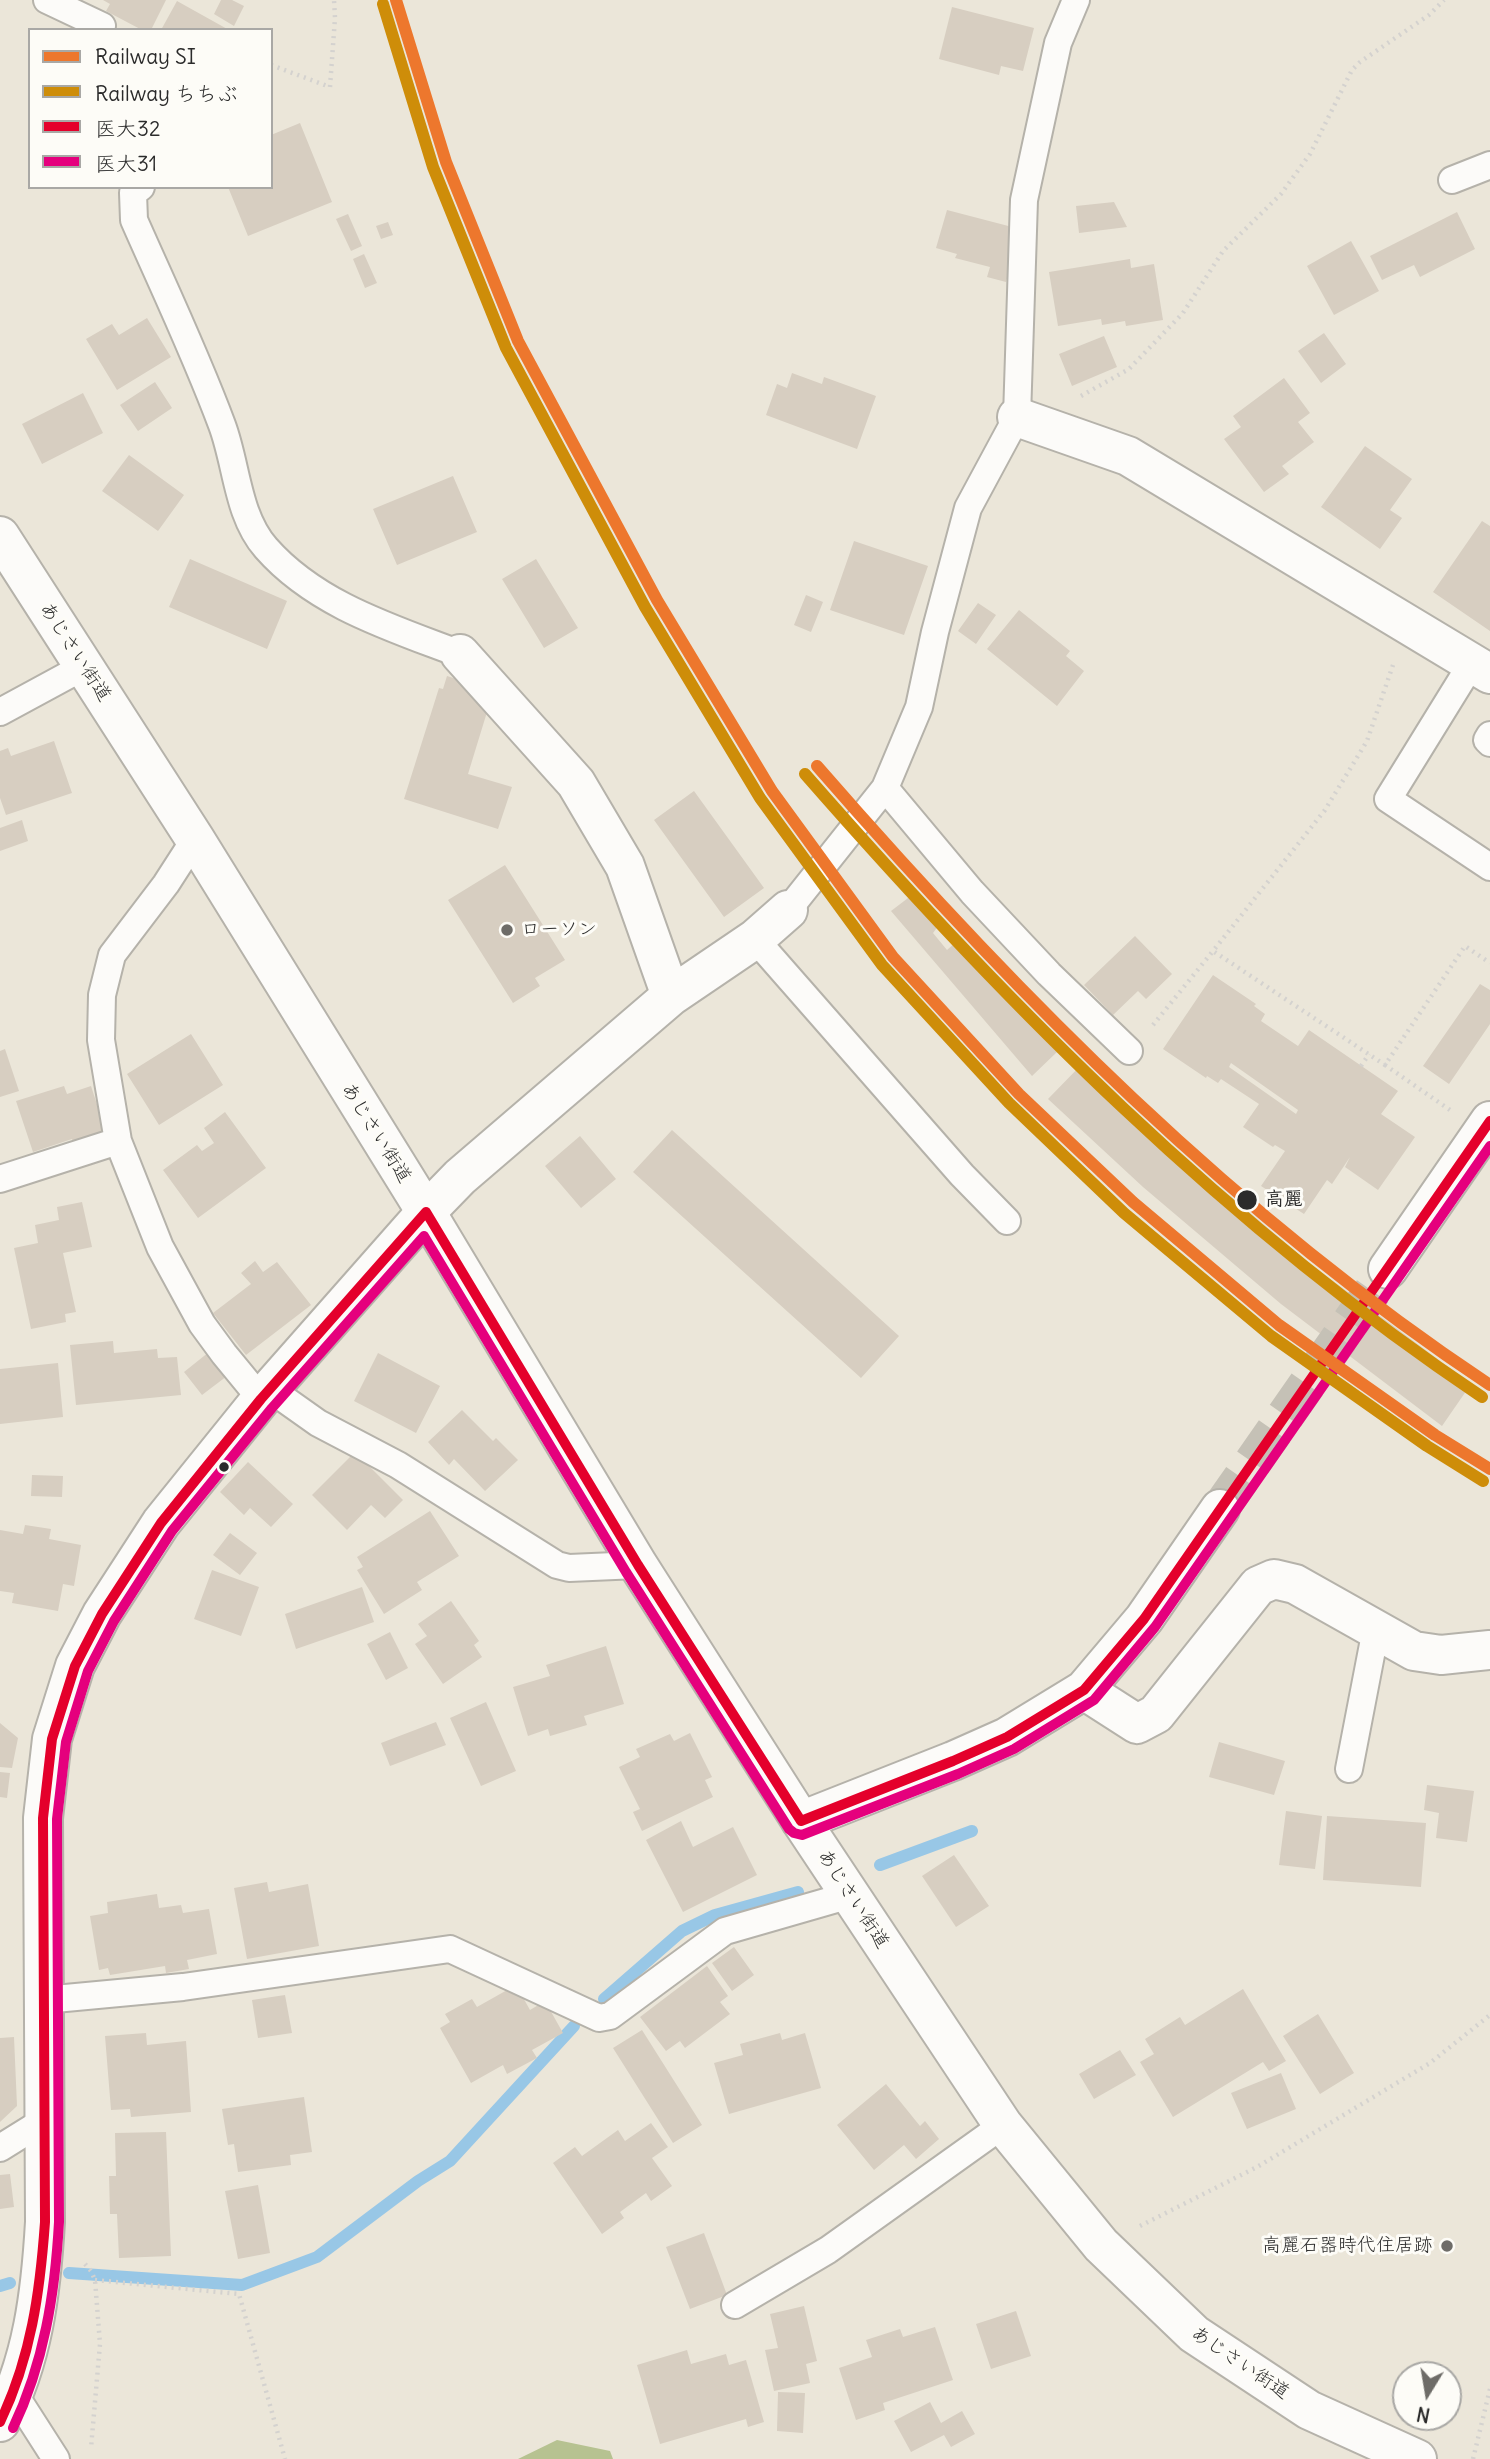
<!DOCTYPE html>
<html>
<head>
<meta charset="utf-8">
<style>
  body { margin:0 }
  #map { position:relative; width:1490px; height:2459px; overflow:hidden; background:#ebe6d9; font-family:Delius,"Klee One",sans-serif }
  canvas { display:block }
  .legend { position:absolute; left:28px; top:28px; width:245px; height:161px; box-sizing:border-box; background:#fdfcf7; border:2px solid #a9a8a5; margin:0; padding:9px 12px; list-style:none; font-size:21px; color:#2b2b2b }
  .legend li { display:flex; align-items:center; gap:14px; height:35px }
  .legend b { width:35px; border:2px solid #a9a8a5 }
  .north { position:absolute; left:1392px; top:2361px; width:70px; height:70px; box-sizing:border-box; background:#fdfcf7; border:2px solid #a9a8a5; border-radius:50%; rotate:191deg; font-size:19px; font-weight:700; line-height:28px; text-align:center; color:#2b2b2b }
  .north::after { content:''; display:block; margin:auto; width:24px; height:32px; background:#6e6c68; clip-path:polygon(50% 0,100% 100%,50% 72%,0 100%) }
</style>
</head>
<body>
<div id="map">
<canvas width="1490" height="2459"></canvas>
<ul class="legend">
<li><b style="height:9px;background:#ed772d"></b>Railway SI</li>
<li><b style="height:9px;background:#ce8d09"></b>Railway ちちぶ</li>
<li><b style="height:9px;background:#e4002b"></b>医大32</li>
<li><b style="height:9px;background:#e5007d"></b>医大31</li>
</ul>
<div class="north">N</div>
</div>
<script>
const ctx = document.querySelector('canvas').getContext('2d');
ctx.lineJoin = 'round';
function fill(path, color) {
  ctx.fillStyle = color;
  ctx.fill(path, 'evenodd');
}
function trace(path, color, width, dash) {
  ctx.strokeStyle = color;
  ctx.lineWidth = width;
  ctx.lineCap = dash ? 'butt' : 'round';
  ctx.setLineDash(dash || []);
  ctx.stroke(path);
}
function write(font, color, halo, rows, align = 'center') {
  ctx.font = font + ' Delius,"Klee One",sans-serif';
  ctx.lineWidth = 6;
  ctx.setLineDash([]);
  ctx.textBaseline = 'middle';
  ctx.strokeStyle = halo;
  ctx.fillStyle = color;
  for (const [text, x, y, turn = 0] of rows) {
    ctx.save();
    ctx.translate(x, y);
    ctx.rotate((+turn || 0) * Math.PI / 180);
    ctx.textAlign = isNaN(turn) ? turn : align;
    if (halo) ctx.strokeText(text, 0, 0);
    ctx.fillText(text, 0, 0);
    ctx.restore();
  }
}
fill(new Path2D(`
  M 557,2440 L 610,2451 L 613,2459 L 518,2459 Z`), '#b6c291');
trace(new Path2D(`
  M 880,1865 L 972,1831
  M 604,1999 L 682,1931 L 715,1915 L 798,1892
  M 69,2273 L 242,2285 L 317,2257 L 418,2181 L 450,2161 L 574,2026
  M 0,2286 L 10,2283`), '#98c7e6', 12);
fill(new Path2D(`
  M 103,0 L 166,0 L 151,30 L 142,30 L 106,11 L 110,4 Z
  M 221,0 L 232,0 L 244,6 L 234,26 L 214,14 Z
  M 177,1 L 229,30 L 161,30 Z
  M 952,7 L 1034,28 L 1023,71 L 1001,66 L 999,75 L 939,59 Z
  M 300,123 L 332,202 L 248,236 L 228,187 L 271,187 L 271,135 Z
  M 1114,202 L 1127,227 L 1079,233 L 1076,206 Z
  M 947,210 L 1016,228 L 1014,255 L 1006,282 L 987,277 L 990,267 L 955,258 L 957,254 L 936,248 Z
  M 1457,212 L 1475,249 L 1420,277 L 1414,265 L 1382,280 L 1370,256 Z
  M 348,214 L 362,246 L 351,251 L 336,219 Z
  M 388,222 L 393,235 L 381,239 L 376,226 Z
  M 1351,241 L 1379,291 L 1334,315 L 1307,266 Z
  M 364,254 L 377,283 L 365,288 L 353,259 Z
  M 1130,259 L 1131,268 L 1154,264 L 1163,320 L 1126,326 L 1125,321 L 1102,325 L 1101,319 L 1058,326 L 1049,272 Z
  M 147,318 L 171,357 L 117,390 L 86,339 L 112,324 L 119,335 Z
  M 1324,333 L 1346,364 L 1321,383 L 1298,351 Z
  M 1104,336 L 1117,367 L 1072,386 L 1059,354 Z
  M 792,373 L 822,384 L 824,377 L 876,396 L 857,449 L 766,415 L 777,384 L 787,388 Z
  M 1284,378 L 1310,413 L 1298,422 L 1314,442 L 1282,466 L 1289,474 L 1264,492 L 1224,439 L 1241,427 L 1233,416 Z
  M 155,382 L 172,408 L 138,431 L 120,405 Z
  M 83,393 L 103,433 L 42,464 L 22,424 Z
  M 1365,446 L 1412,479 L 1390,510 L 1402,518 L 1380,549 L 1321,507 Z
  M 129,455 L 184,495 L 158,531 L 102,491 Z
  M 453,476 L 477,532 L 397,565 L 373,509 Z
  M 1482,521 L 1490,526 L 1490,631 L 1433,592 Z
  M 854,541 L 928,566 L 904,635 L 830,610 Z
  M 190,559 L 287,601 L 267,649 L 169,607 Z
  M 536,559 L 578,628 L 544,648 L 502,579 Z
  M 806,595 L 823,602 L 811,632 L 794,625 Z
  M 978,603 L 996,615 L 976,644 L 958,631 Z
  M 1019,610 L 1070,651 L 1066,656 L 1084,671 L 1057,706 L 987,649 Z
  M 447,676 L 485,688 L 491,699 L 468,774 L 512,787 L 498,829 L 404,799 L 439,688 L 443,689 Z
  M 54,741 L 72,793 L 6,815 L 0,798 L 0,751 L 8,748 L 11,756 Z
  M 694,791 L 764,888 L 724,917 L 654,820 Z
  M 22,820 L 28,841 L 0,851 L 0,828 Z
  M 505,865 L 565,960 L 535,978 L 540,986 L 513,1003 L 448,900 Z
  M 912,895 L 939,925 L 933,933 L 947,950 L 956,942 L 1001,993 L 1057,1052 L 1032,1076 L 891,911 Z
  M 1135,936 L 1172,974 L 1146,999 L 1138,991 L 1113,1015 L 1084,985 Z
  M 1213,975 L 1256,1004 L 1254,1006 L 1265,1014 L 1261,1021 L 1298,1046 L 1309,1030 L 1398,1091 L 1381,1114 L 1415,1137 L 1378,1190 L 1345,1167 L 1350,1157 L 1332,1184 L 1327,1180 L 1304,1214 L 1261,1186 L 1285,1151 L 1275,1145 L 1273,1147 L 1243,1127 L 1259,1104 L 1221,1079 L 1218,1083 L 1207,1076 L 1206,1078 L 1163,1049 ZM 1231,1063 L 1298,1110 L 1296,1114 L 1229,1067 Z
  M 1480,984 L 1490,990 L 1490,1024 L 1449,1084 L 1423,1066 Z
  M 191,1034 L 223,1085 L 159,1125 L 127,1074 Z
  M 5,1049 L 19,1091 L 0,1097 L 0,1051 Z
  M 1083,1063 L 1177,1151 L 1309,1263 L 1471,1384 L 1442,1426 L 1281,1304 L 1143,1187 L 1048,1099 Z
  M 64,1086 L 67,1094 L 91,1086 L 107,1135 L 74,1146 L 72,1139 L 33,1152 L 16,1101 Z
  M 225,1112 L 266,1168 L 198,1218 L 163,1170 L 197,1145 L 202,1151 L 214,1143 L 204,1128 Z
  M 672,1130 L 899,1336 L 861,1378 L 633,1172 Z
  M 580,1136 L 616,1179 L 581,1208 L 545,1166 Z
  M 82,1202 L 92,1247 L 63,1253 L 76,1312 L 65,1314 L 66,1322 L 31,1329 L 14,1248 L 38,1243 L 35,1225 L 59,1220 L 57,1207 Z
  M 255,1261 L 263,1272 L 277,1262 L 311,1305 L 246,1355 L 213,1313 L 251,1284 L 241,1273 Z
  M 113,1341 L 114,1353 L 157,1349 L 158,1358 L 177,1357 L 181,1395 L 76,1405 L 70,1345 Z
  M 209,1352 L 227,1376 L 202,1395 L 184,1372 Z
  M 378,1353 L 440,1386 L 416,1433 L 354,1401 Z
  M 58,1363 L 63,1417 L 0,1424 L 0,1369 Z
  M 462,1410 L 493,1441 L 496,1438 L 518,1460 L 485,1491 L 454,1459 L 449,1465 L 428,1442 Z
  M 355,1452 L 403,1500 L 385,1518 L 371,1505 L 347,1530 L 312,1495 Z
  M 248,1462 L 293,1504 L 271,1527 L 250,1508 L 244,1515 L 220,1492 Z
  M 32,1475 L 63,1476 L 62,1497 L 31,1496 Z
  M 430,1511 L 459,1556 L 417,1582 L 422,1590 L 384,1614 L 357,1570 L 363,1567 L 357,1557 Z
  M 25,1525 L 51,1529 L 49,1539 L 81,1545 L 74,1586 L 63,1584 L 58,1611 L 12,1603 L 14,1593 L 0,1591 L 0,1530 L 23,1534 Z
  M 230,1533 L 257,1553 L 240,1575 L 213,1555 Z
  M 212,1570 L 259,1587 L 241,1636 L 194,1619 Z
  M 362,1587 L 374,1622 L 296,1649 L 285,1614 Z
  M 451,1601 L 479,1641 L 474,1645 L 482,1657 L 443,1684 L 415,1644 L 427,1636 L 418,1624 Z
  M 390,1632 L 408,1668 L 386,1680 L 367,1644 Z
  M 606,1646 L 624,1704 L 584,1716 L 587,1725 L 550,1736 L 548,1729 L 528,1736 L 513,1687 L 550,1676 L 546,1665 Z
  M 486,1702 L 516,1771 L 481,1786 L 450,1718 Z
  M 436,1722 L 446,1745 L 390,1766 L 381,1743 Z
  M 0,1723 L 18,1738 L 12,1768 L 0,1767 Z
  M 690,1733 L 712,1777 L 705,1780 L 713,1797 L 642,1831 L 633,1812 L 640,1809 L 619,1767 L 640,1757 L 636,1749 L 670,1734 L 674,1741 Z
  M 1219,1742 L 1285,1761 L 1274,1795 L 1209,1777 Z
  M 0,1772 L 10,1773 L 7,1798 L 0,1797 Z
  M 1427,1785 L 1474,1791 L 1467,1842 L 1436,1838 L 1439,1813 L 1424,1810 Z
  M 1286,1811 L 1322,1816 L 1315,1869 L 1279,1865 Z
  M 1327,1816 L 1426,1823 L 1421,1887 L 1323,1880 Z
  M 681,1821 L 693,1847 L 733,1827 L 757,1875 L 683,1912 L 646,1840 Z
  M 954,1855 L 989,1906 L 956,1927 L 922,1876 Z
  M 267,1882 L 269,1892 L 308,1884 L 319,1946 L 247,1959 L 234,1888 Z
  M 157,1894 L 159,1908 L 181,1905 L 183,1913 L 209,1909 L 217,1954 L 187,1960 L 189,1969 L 166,1973 L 165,1966 L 110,1975 L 108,1968 L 99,1970 L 90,1916 L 108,1913 L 107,1902 Z
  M 734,1947 L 754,1975 L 732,1991 L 712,1963 Z
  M 707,1966 L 728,1996 L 720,2002 L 730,2014 L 685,2048 L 680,2041 L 666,2051 L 640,2017 Z
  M 516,1985 L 530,2010 L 545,2001 L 563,2033 L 532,2050 L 537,2058 L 507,2074 L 503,2065 L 471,2083 L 440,2028 L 450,2022 L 445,2014 L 472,1999 L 477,2007 Z
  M 1243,1989 L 1286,2061 L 1269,2071 L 1263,2062 L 1173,2117 L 1140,2062 L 1154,2054 L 1145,2039 L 1180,2017 L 1185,2025 Z
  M 285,1995 L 292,2033 L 258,2038 L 252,2000 Z
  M 1318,2014 L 1354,2073 L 1320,2094 L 1283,2036 Z
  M 642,2030 L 702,2125 L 673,2143 L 613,2048 Z
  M 146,2033 L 147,2045 L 186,2041 L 191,2112 L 131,2117 L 130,2109 L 111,2110 L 105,2036 Z
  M 780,2033 L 782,2040 L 805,2033 L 821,2088 L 729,2114 L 714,2063 L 743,2055 L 740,2044 Z
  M 14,2037 L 17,2106 L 0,2122 L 0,2038 Z
  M 1120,2050 L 1136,2075 L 1094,2099 L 1079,2074 Z
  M 1281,2073 L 1296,2109 L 1247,2129 L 1231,2093 Z
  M 886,2084 L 920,2126 L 925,2121 L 939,2139 L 916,2159 L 904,2145 L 874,2170 L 837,2125 Z
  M 304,2097 L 312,2152 L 290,2155 L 291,2165 L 238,2172 L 234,2144 L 228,2145 L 222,2109 Z
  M 651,2123 L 668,2147 L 652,2158 L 672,2186 L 651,2201 L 646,2193 L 620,2212 L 624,2218 L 602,2234 L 553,2163 L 575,2147 L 582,2156 L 618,2130 L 625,2141 Z
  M 166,2132 L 171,2256 L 119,2258 L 117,2214 L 110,2214 L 109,2176 L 116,2176 L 115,2133 Z
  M 10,2174 L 14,2207 L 0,2209 L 0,2175 Z
  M 258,2185 L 270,2253 L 238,2259 L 225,2191 Z
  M 704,2233 L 727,2295 L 690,2309 L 666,2247 Z
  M 804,2306 L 817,2361 L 806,2364 L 810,2383 L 774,2391 L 765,2350 L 778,2348 L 770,2314 Z
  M 1016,2311 L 1031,2356 L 991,2369 L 976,2324 Z
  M 935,2327 L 953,2380 L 883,2403 L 885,2410 L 856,2420 L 839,2368 L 872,2357 L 866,2340 L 900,2329 L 903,2337 Z
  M 687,2350 L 691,2364 L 726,2354 L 729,2365 L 746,2360 L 764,2422 L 748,2427 L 746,2419 L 660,2444 L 637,2365 Z
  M 778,2392 L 805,2393 L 803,2433 L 777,2431 Z
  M 930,2402 L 941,2423 L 962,2411 L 975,2434 L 951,2447 L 944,2435 L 911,2452 L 894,2421 Z`), '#d7cec1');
trace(new Path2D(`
  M 1220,1509 L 1388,1269`), '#c5c1b6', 38, [38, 19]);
const lane = new Path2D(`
  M 47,0 L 102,26
  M 1452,180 L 1490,165
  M 141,187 L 133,193 L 134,220 C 164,288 196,355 222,425 C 237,465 237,515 266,548 C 316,605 392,628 460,654
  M 1472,663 L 1388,799 L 1490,867
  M 0,712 L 85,666
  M 1490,735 L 1487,740 L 1490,743
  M 885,788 L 972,892 L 1049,974 L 1129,1051
  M 195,839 L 166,884 L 112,955 L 102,995 L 101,1040 L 118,1141 L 160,1247 L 202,1324 L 224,1354 L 261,1399
  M 788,910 L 885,788 L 919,707 L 935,632 L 968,508 L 1017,417 L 1024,200 L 1058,43 L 1076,0
  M 755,939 L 962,1175 L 1007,1221
  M 0,1179 L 118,1141
  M 270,1389 L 318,1423 L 398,1465 L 557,1565 L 569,1568 L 638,1565
  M 1349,1769 L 1376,1629
  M 44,2000 L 183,1987 L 450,1949 L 599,2018 L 610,2016 L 725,1931 L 850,1895
  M 0,2148 L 45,2120
  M 735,2305 L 828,2250 L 1003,2125
  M 15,2395 L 56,2459`);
const street = new Path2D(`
  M 1017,417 L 1128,456 L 1490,674
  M 460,654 L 576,783 L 625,866 L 671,996
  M 426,1212 L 460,1177 L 671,996 L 755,939 L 788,910
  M 1084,1690 L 1137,1724 L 1156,1714 L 1258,1586 L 1274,1579 L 1295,1584 L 1414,1651 L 1441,1655 L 1490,1650`);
const secondary = new Path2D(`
  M 1388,1269 L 1490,1121
  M 801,1821 L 953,1761 L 1007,1737 L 1084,1690 L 1144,1619 L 1220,1509
  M 0,2422 C 33,2361 41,2291 45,2222 L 43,1818 L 52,1739 L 75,1666 L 102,1614 L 161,1523 L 261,1399 L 426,1212`);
const highway = new Path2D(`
  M 0,536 L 195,839 L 426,1212 L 638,1565 L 801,1821 L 1003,2125 L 1101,2245 L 1194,2334 L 1309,2410 L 1417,2459`);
trace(lane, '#b5b2aa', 30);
trace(street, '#b5b2aa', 42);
trace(secondary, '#b5b2aa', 42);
trace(highway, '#b5b2aa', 42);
trace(new Path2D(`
  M 271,65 L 330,87 L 335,18 L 334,0
  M 1081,396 L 1129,369 L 1183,313 L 1223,251 L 1281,194 L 1310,154 L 1352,70 L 1360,62 L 1429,15 L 1444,0
  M 1393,665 L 1367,741 L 1325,810 L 1213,951 L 1385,1065 L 1465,946 L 1490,963
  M 1153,1025 L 1213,951
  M 1385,1065 L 1450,1110
  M 1361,1066 L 1369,1054
  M 1140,2226 L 1257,2167 L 1430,2063 L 1490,2015
  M 85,2264 L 91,2271 L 95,2280 L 100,2344 L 91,2448
  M 95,2280 L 239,2294 L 285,2459
  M 1473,2459 L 1490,2389`), '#d4d2cf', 4.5, [2, 5]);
trace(lane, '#fcfbf9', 26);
trace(street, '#fcfbf9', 38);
trace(secondary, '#fcfbf9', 38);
trace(highway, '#fcfbf9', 38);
trace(new Path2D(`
  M 0,2422 C 31,2358 40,2292 45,2222 L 43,1818 L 52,1739 L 75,1666 L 102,1614 L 161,1523 L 261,1399 L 426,1212 L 638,1565 L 801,1821 L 953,1761 L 1007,1737 L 1084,1690 L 1144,1619 L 1490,1121`), '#e4002b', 10);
trace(new Path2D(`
  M 13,2428 C 44,2363 55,2294 59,2222 L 57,1819 L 66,1742 L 88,1671 L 114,1621 L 172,1531 L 272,1408 L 424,1236 L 626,1572 L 789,1829 L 794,1833 L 802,1835 L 958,1774 L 1014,1749 L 1094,1700 L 1155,1627 L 1490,1146`), '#e5007d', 10);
trace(new Path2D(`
  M 396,0 L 446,162 L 518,341 L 657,600 L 772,791 L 893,957 L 1019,1094 L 1133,1202 L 1279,1325 L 1435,1435 L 1490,1469
  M 817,766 C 1017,996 1235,1216 1490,1385`), '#ed772d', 12);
trace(new Path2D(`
  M 383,4 L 433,167 L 506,348 L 645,607 L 760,798 L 882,965 L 1009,1103 L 1124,1213 L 1271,1336 L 1427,1446 L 1483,1481
  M 805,774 C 1007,1005 1226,1226 1482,1397`), '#ce8d09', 12);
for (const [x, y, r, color] of [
  [507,930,7,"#6e6c68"],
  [1247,1200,11,"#2b2b2b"],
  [224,1467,6,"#2b2b2b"],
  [1447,2246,7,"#6e6c68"]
]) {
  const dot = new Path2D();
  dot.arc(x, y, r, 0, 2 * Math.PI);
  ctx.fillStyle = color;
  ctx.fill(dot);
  trace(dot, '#fdfcf7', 2.5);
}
write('19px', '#2b2b2b', '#fdfcf7', [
  ["あじさい街道",75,652,57],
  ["あじさい街道",376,1133,58],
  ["あじさい街道",853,1899,57],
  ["あじさい街道",1240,2363,34]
]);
write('19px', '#2b2b2b', '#fdfcf7', [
  ["ローソン",521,930],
  ["高麗石器時代住居跡",1433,2246,"right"]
], 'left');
write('bold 19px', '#2b2b2b', '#fdfcf7', [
  ["高麗",1265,1200]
], 'left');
</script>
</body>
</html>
